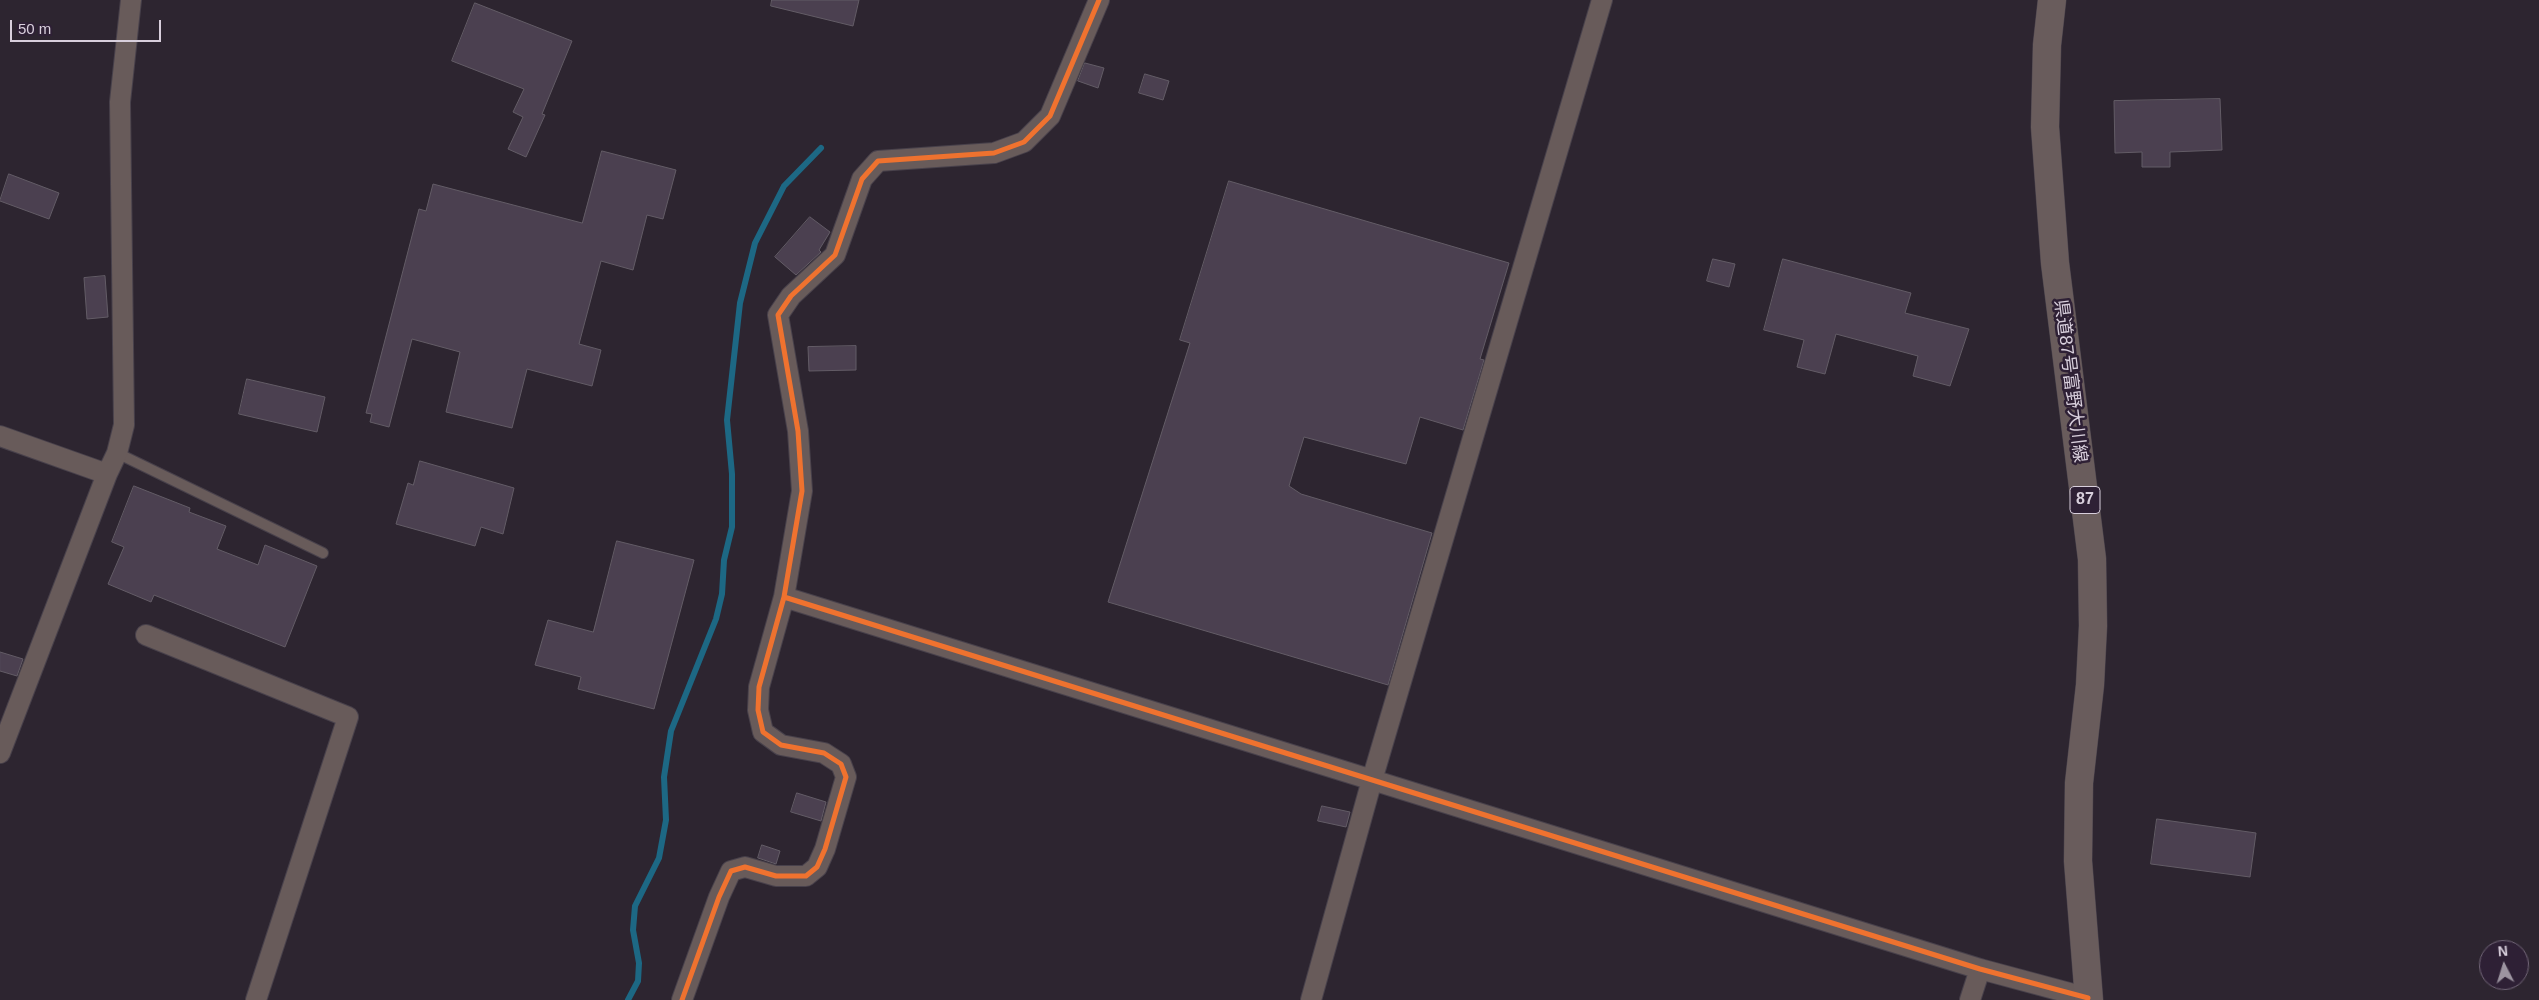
<!DOCTYPE html>
<html>
<head>
<meta charset="utf-8">
<style>
  body { margin:0 }
  #map { position:relative; width:2539px; height:1000px; overflow:hidden; background:#2d2530; font-family:Arial,sans-serif }
  canvas { display:block }
  .north { position:absolute; left:2479px; top:940px; width:50px; height:50px; box-sizing:border-box; background:#2e2035; border:1px solid #726678; border-radius:50%; rotate:355deg; font-size:14px; font-weight:700; line-height:20px; text-align:center; color:#d8cfdc }
  .north::after { content:''; display:block; margin:auto; width:18px; height:22px; background:#9c94a0; clip-path:polygon(50% 0,100% 100%,50% 72%,0 100%) }
  .scale { position:absolute; left:10px; top:20px; width:151px; height:22px; box-sizing:border-box; border:2px solid #d8cfdc; border-top:0; padding-left:6px; font-size:15px; line-height:18px; white-space:nowrap; color:#d8cfdc; -webkit-text-stroke:4px #2e2035; paint-order:stroke }
</style>
</head>
<body>
<div id="map">
<canvas width="2539" height="1000"></canvas>
<div class="north">N</div>
<div class="scale">50 m</div>
</div>
<script>
const ctx = document.querySelector('canvas').getContext('2d');
ctx.lineJoin = 'round';
function trace(path, color, width, dash) {
  ctx.strokeStyle = color;
  ctx.lineWidth = width;
  ctx.lineCap = dash ? 'butt' : 'round';
  ctx.setLineDash(dash || []);
  ctx.stroke(path);
}
function fill(path, color) {
  ctx.fillStyle = color;
  ctx.fill(path, 'evenodd');
}
function write(font, color, halo, rows, align = 'center') {
  ctx.font = font + ' Arial,"Noto Sans JP",sans-serif';
  ctx.lineWidth = 5;
  ctx.setLineDash([]);
  ctx.textBaseline = 'middle';
  ctx.strokeStyle = halo;
  ctx.fillStyle = color;
  for (const [text, x, y, turn = 0] of rows) {
    ctx.save();
    ctx.translate(x, y);
    ctx.rotate((+turn || 0) * Math.PI / 180);
    ctx.textAlign = isNaN(turn) ? turn : align;
    if (halo) ctx.strokeText(text, 0, 0);
    ctx.fillText(text, 0, 0);
    ctx.restore();
  }
}
trace(new Path2D(`
  M 628,1000 L 638,981 L 639,963 L 633,930 L 635,906 L 659,858 L 666,820 L 664,777 L 671,731 L 716,619 L 722,594 L 724,560 L 732,527 L 732,474 L 727,420 L 740,303 L 755,243 L 784,186 L 821,148`), '#1d6884', 6);
const building = new Path2D(`
  M 772,0 L 859,0 L 853,26 L 771,6 Z
  M 475,3 L 572,41 L 542,114 L 545,115 L 526,157 L 508,149 L 523,117 L 513,112 L 524,89 L 452,61 Z
  M 1085,63 L 1104,68 L 1098,88 L 1078,81 Z
  M 1145,74 L 1169,81 L 1163,100 L 1139,93 Z
  M 2220,99 L 2222,150 L 2170,152 L 2170,167 L 2142,167 L 2142,152 L 2115,153 L 2114,101 Z
  M 602,151 L 676,170 L 663,219 L 647,215 L 633,270 L 601,261 L 579,344 L 601,350 L 592,386 L 527,369 L 512,428 L 446,412 L 460,352 L 412,339 L 389,427 L 370,422 L 372,414 L 366,413 L 419,209 L 426,211 L 433,184 L 582,223 Z
  M 9,174 L 59,193 L 49,219 L 0,201 Z
  M 1229,181 L 1509,263 L 1480,359 L 1484,360 L 1463,430 L 1420,417 L 1406,464 L 1304,437 L 1289,486 L 1301,494 L 1432,533 L 1388,685 L 1108,602 L 1190,343 L 1180,340 Z
  M 810,217 L 830,232 L 819,250 L 821,252 L 796,275 L 775,257 Z
  M 1713,259 L 1735,264 L 1729,287 L 1707,281 Z
  M 1783,259 L 1911,293 L 1905,313 L 1969,329 L 1950,386 L 1913,376 L 1918,356 L 1836,334 L 1825,374 L 1797,367 L 1804,340 L 1764,330 Z
  M 105,276 L 108,317 L 87,319 L 84,278 Z
  M 856,346 L 856,370 L 809,371 L 808,347 Z
  M 247,379 L 325,397 L 317,432 L 239,414 Z
  M 420,461 L 514,488 L 503,534 L 481,527 L 475,546 L 396,524 L 408,483 L 413,485 Z
  M 134,486 L 190,508 L 189,512 L 226,526 L 217,549 L 258,565 L 265,545 L 317,566 L 285,647 L 154,595 L 151,602 L 108,584 L 124,547 L 112,542 Z
  M 617,541 L 694,560 L 654,709 L 578,689 L 581,677 L 535,665 L 548,620 L 593,632 Z
  M 0,652 L 23,659 L 17,676 L 0,671 Z
  M 797,793 L 826,802 L 821,821 L 791,812 Z
  M 1322,806 L 1350,812 L 1346,827 L 1318,821 Z
  M 2157,819 L 2256,833 L 2250,877 L 2151,864 Z
  M 762,845 L 780,851 L 776,864 L 758,858 Z`);
fill(building, '#4b4050');
trace(building, '#635c66', 1);
const lane = new Path2D(`
  M 117,453 L 323,553`);
const street = new Path2D(`
  M 0,436 L 107,474
  M 784,597 L 1980,969 L 2088,998
  M 146,635 L 348,717 L 256,1000
  M 0,753 L 107,474 L 117,453 L 124,425 L 120,102 L 131,0
  M 682,1000 L 719,897 L 731,871 L 745,867 L 776,876 L 806,876 L 817,867 L 825,849 L 846,777 L 841,764 L 824,753 L 781,745 L 763,732 L 758,710 L 759,687 L 784,597 L 802,491 L 798,431 L 778,315 L 791,296 L 835,255 L 862,179 L 878,161 L 994,153 L 1024,142 L 1050,116 L 1099,0
  M 1311,1000 L 1372,780 L 1602,0
  M 1970,1000 L 1980,969`);
const primary = new Path2D(`
  M 2052,0 L 2047,45 L 2045,127 L 2055,263 L 2092,559 L 2093,626 L 2090,685 L 2079,783 L 2078,861 L 2089,1000`);
trace(lane, '#48414b', 12);
trace(street, '#48414b', 22);
trace(primary, '#48414b', 29);
trace(lane, '#685b5a', 10);
trace(street, '#685b5a', 20);
trace(primary, '#695c5c', 28);
trace(new Path2D(`
  M 784,597 L 1980,969 L 2088,998
  M 682,1000 L 719,897 L 731,871 L 745,867 L 776,876 L 806,876 L 817,867 L 825,849 L 846,777 L 841,764 L 824,753 L 781,745 L 763,732 L 758,710 L 759,687 L 784,597 L 802,491 L 798,431 L 778,315 L 791,296 L 835,255 L 862,179 L 878,161 L 994,153 L 1024,142 L 1050,116 L 1099,0`), '#ef722f', 5);
for (const [x, y, w] of [
  [2085,500,30]
]) {
  const box = new Path2D();
  box.roundRect(x - w / 2, y - 13.5, w, 27, 4);
  ctx.fillStyle = '#2e2035';
  ctx.fill(box);
  trace(box, '#d8cfdc', 1);
}
write('bold 16px', '#d8cfdc', null, [
  ["87",2085,500]
]);
write('18px', '#d8cfdc', '#2e2035', [
  ["県道87号富野大川線",2070,381,83]
]);
</script>
</body>
</html>
